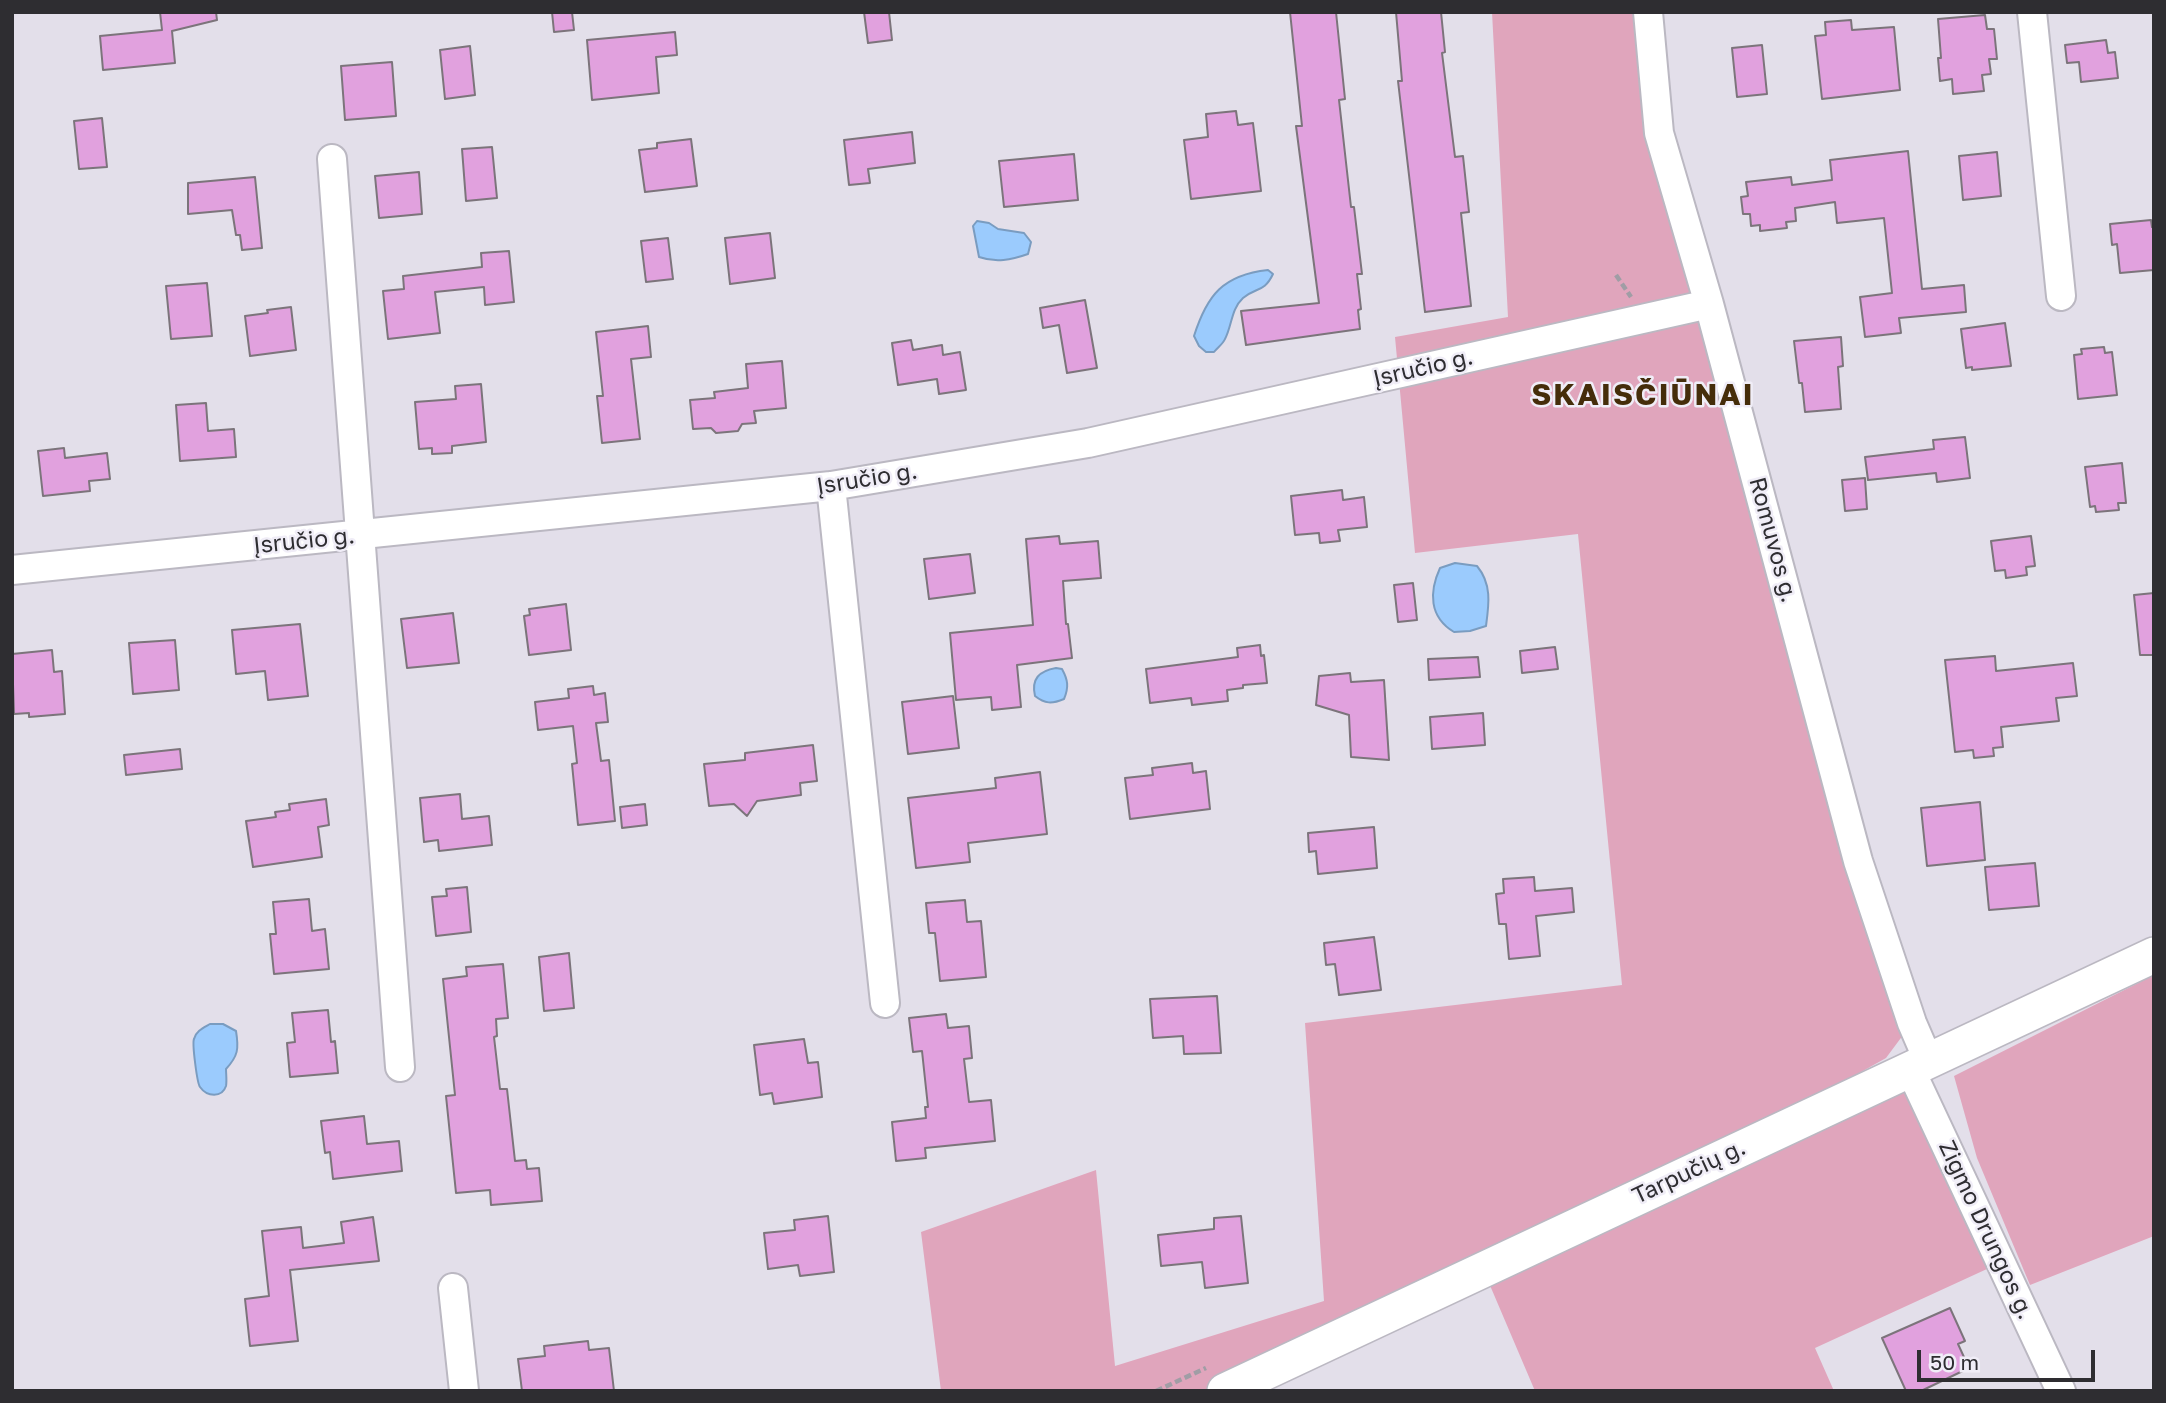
<!DOCTYPE html>
<html>
<head>
<meta charset="utf-8">
<style>
  body { margin:0 }
  #map { position:relative; width:2166px; height:1403px; overflow:hidden; background:#e3dfea; font-family:"Golos Text",sans-serif }
  canvas { display:block }
  .frame { position:absolute; inset:0; border:14px solid #2e2d31; pointer-events:none }
  .scale { position:absolute; left:1917px; top:1350px; width:178px; height:32px; box-sizing:border-box; border:4px solid #2e2d31; border-top:0; padding-left:9px; font-size:21px; line-height:24px; white-space:nowrap; color:#2e2d31; -webkit-text-stroke:5px #f0edf7; paint-order:stroke }
</style>
</head>
<body>
<div id="map">
<canvas width="2166" height="1403"></canvas>
<div class="frame"></div>
<div class="scale">50 m</div>
</div>
<script>
const ctx = document.querySelector('canvas').getContext('2d');
ctx.lineJoin = 'round';
function fill(path, color) {
  ctx.fillStyle = color;
  ctx.fill(path, 'evenodd');
}
function trace(path, color, width, dash) {
  ctx.strokeStyle = color;
  ctx.lineWidth = width;
  ctx.lineCap = dash ? 'butt' : 'round';
  ctx.setLineDash(dash || []);
  ctx.stroke(path);
}
function write(font, color, halo, rows, align = 'center') {
  ctx.font = font + ' "Golos Text",sans-serif';
  ctx.lineWidth = 5;
  ctx.setLineDash([]);
  ctx.textBaseline = 'middle';
  ctx.strokeStyle = halo;
  ctx.fillStyle = color;
  for (const [text, x, y, turn = 0] of rows) {
    ctx.save();
    ctx.translate(x, y);
    ctx.rotate((+turn || 0) * Math.PI / 180);
    ctx.textAlign = isNaN(turn) ? turn : align;
    if (halo) ctx.strokeText(text, 0, 0);
    ctx.fillText(text, 0, 0);
    ctx.restore();
  }
}
fill(new Path2D(`
  M 1492,12 L 1648,12 L 1659,133 L 1912,1023 L 1886,1058 L 1660,1185 L 1910,1069 L 2000,1263 L 1815,1348 L 1834,1391 L 1535,1391 L 1483,1269 L 1225,1391 L 941,1391 L 921,1232 L 1096,1170 L 1115,1366 L 1324,1301 L 1305,1023 L 1622,985 L 1578,534 L 1415,553 L 1395,337 L 1508,317 Z
  M 2154,975 L 2154,1236 L 2030,1285 L 1977,1158 L 1954,1076 Z`), '#e0a5bc');
const water = new Path2D(`
  M 977,221 L 989,223 L 998,229 L 1024,233 L 1031,242 L 1028,254 C 1011,260 996,263 979,257 L 973,226 Z
  M 1268,270 L 1273,274 C 1264,293 1256,287 1243,298 C 1231,309 1232,326 1225,339 C 1223,344 1217,348 1214,352 L 1206,352 L 1199,346 L 1194,336 C 1207,295 1223,275 1268,270 Z
  M 1455,563 L 1477,566 C 1492,584 1489,604 1486,626 L 1470,631 L 1454,632 C 1429,617 1429,592 1440,568 Z
  M 1056,668 L 1062,669 C 1068,680 1069,687 1064,699 C 1052,704 1045,704 1035,696 C 1031,679 1039,671 1056,668 Z
  M 210,1024 L 223,1024 L 236,1031 C 239,1049 238,1056 226,1069 C 226,1074 227,1081 226,1086 C 222,1098 207,1097 200,1087 C 197,1083 192,1043 194,1039 C 196,1031 203,1028 210,1024 Z`);
fill(water, '#9bcbfd');
trace(water, '#7a9cc0', 2);
const building = new Path2D(`
  M 160,12 L 216,12 L 217,20 L 172,31 L 175,63 L 103,70 L 100,36 L 162,30 Z
  M 552,12 L 572,12 L 574,30 L 554,32 Z
  M 864,12 L 889,12 L 892,40 L 868,43 Z
  M 1290,12 L 1336,12 L 1345,99 L 1339,100 L 1351,207 L 1354,207 L 1362,274 L 1357,274 L 1361,309 L 1358,310 L 1360,329 L 1246,345 L 1241,311 L 1319,303 L 1296,126 L 1302,126 Z
  M 1396,12 L 1441,12 L 1445,52 L 1442,53 L 1455,157 L 1463,156 L 1469,212 L 1461,213 L 1471,306 L 1425,312 L 1398,81 L 1402,81 Z
  M 1985,15 L 1987,29 L 1994,29 L 1997,59 L 1989,59 L 1991,74 L 1982,75 L 1984,91 L 1953,94 L 1952,79 L 1940,81 L 1938,58 L 1941,58 L 1938,19 Z
  M 1851,20 L 1852,30 L 1894,27 L 1900,90 L 1822,99 L 1815,36 L 1826,35 L 1825,22 Z
  M 675,32 L 677,55 L 656,57 L 659,93 L 592,100 L 587,40 Z
  M 2106,40 L 2108,53 L 2115,52 L 2118,78 L 2081,82 L 2079,62 L 2067,63 L 2065,45 Z
  M 1762,45 L 1767,94 L 1737,97 L 1732,48 Z
  M 470,46 L 475,95 L 445,99 L 440,50 Z
  M 392,62 L 396,116 L 345,120 L 341,66 Z
  M 1236,111 L 1238,125 L 1253,123 L 1261,191 L 1191,199 L 1184,140 L 1208,137 L 1206,114 Z
  M 102,118 L 107,167 L 79,169 L 74,121 Z
  M 912,132 L 915,163 L 868,169 L 870,183 L 849,185 L 844,140 Z
  M 691,139 L 697,186 L 645,192 L 639,150 L 657,148 L 657,143 Z
  M 492,147 L 497,198 L 466,201 L 462,149 Z
  M 1908,151 L 1922,289 L 1964,285 L 1966,312 L 1899,318 L 1901,333 L 1865,337 L 1860,297 L 1892,293 L 1884,218 L 1837,223 L 1835,202 L 1795,208 L 1796,221 L 1786,222 L 1787,228 L 1760,231 L 1760,225 L 1751,226 L 1750,214 L 1743,214 L 1741,197 L 1748,196 L 1746,182 L 1791,177 L 1792,185 L 1832,180 L 1830,160 Z
  M 1997,152 L 2001,196 L 1963,200 L 1959,156 Z
  M 1074,154 L 1078,200 L 1004,207 L 999,161 Z
  M 419,172 L 422,214 L 379,218 L 375,176 Z
  M 255,177 L 262,248 L 242,250 L 240,235 L 236,235 L 232,210 L 188,214 L 188,183 Z
  M 2151,220 L 2152,227 L 2154,227 L 2154,270 L 2120,273 L 2117,244 L 2112,245 L 2110,224 Z
  M 770,233 L 775,278 L 730,284 L 725,238 Z
  M 668,238 L 673,279 L 646,282 L 641,241 Z
  M 509,251 L 514,302 L 485,305 L 484,287 L 435,292 L 440,333 L 388,339 L 383,291 L 404,289 L 403,276 L 482,267 L 481,253 Z
  M 207,283 L 212,336 L 171,339 L 166,286 Z
  M 1085,300 L 1097,368 L 1067,373 L 1059,325 L 1043,328 L 1040,308 Z
  M 291,307 L 296,350 L 250,356 L 245,316 L 268,313 L 267,310 Z
  M 2005,323 L 2011,366 L 1972,370 L 1972,367 L 1966,368 L 1961,329 Z
  M 648,326 L 651,357 L 631,359 L 640,439 L 602,443 L 597,396 L 603,396 L 596,332 Z
  M 1841,337 L 1843,366 L 1838,367 L 1841,409 L 1805,412 L 1802,383 L 1799,383 L 1794,341 Z
  M 911,340 L 913,350 L 942,345 L 943,355 L 960,352 L 966,390 L 939,394 L 937,379 L 898,385 L 892,343 Z
  M 2104,347 L 2105,353 L 2112,352 L 2117,395 L 2078,399 L 2074,355 L 2082,354 L 2081,349 Z
  M 782,361 L 786,408 L 754,411 L 756,423 L 742,424 L 738,431 L 716,433 L 711,428 L 693,429 L 690,400 L 715,398 L 714,392 L 748,388 L 746,364 Z
  M 481,384 L 486,442 L 452,446 L 452,453 L 432,454 L 432,448 L 419,449 L 415,402 L 456,399 L 455,386 Z
  M 206,403 L 208,431 L 234,429 L 236,457 L 180,461 L 176,405 Z
  M 1965,437 L 1970,478 L 1937,482 L 1936,473 L 1868,480 L 1865,457 L 1934,449 L 1933,440 Z
  M 64,448 L 65,458 L 107,453 L 110,479 L 89,481 L 90,491 L 43,496 L 38,451 Z
  M 2122,463 L 2126,503 L 2118,503 L 2119,510 L 2096,512 L 2095,506 L 2090,507 L 2085,467 Z
  M 1865,478 L 1867,509 L 1845,511 L 1842,480 Z
  M 1342,490 L 1343,500 L 1364,497 L 1367,527 L 1338,530 L 1340,541 L 1320,543 L 1319,533 L 1295,535 L 1291,496 Z
  M 1059,536 L 1060,544 L 1098,541 L 1101,578 L 1063,581 L 1066,624 L 1068,624 L 1072,658 L 1017,665 L 1021,707 L 992,710 L 991,697 L 956,700 L 950,633 L 1033,625 L 1026,539 Z
  M 2031,536 L 2035,566 L 2026,567 L 2027,575 L 2006,578 L 2005,570 L 1995,571 L 1991,541 Z
  M 970,554 L 975,593 L 929,599 L 924,559 Z
  M 1413,583 L 1417,620 L 1398,622 L 1394,585 Z
  M 2154,593 L 2154,655 L 2140,655 L 2134,595 Z
  M 566,604 L 571,650 L 529,655 L 524,616 L 530,615 L 529,609 Z
  M 453,613 L 459,663 L 407,668 L 401,619 Z
  M 300,624 L 308,696 L 268,700 L 265,671 L 236,674 L 232,630 Z
  M 175,640 L 179,690 L 133,694 L 129,643 Z
  M 1260,645 L 1261,656 L 1264,655 L 1267,683 L 1243,685 L 1243,688 L 1227,690 L 1228,701 L 1192,705 L 1191,698 L 1150,703 L 1146,669 L 1238,657 L 1237,648 Z
  M 1555,647 L 1558,669 L 1522,673 L 1520,651 Z
  M 52,650 L 54,672 L 62,671 L 65,714 L 29,717 L 29,713 L 14,714 L 12,654 Z
  M 1995,656 L 1996,671 L 2073,663 L 2077,696 L 2056,698 L 2059,721 L 2001,727 L 2003,747 L 1993,748 L 1994,756 L 1974,758 L 1973,750 L 1955,752 L 1945,660 Z
  M 1478,657 L 1480,677 L 1429,680 L 1428,659 Z
  M 1350,673 L 1351,682 L 1384,680 L 1389,760 L 1351,757 L 1349,715 L 1316,705 L 1319,676 Z
  M 593,686 L 594,695 L 605,693 L 608,722 L 596,723 L 601,761 L 609,760 L 615,821 L 578,825 L 572,764 L 577,763 L 573,726 L 538,730 L 535,702 L 569,698 L 568,689 Z
  M 953,696 L 959,748 L 908,754 L 902,702 Z
  M 1483,713 L 1485,745 L 1432,749 L 1430,717 Z
  M 813,745 L 817,781 L 800,783 L 801,795 L 757,801 L 747,816 L 734,804 L 709,806 L 704,764 L 745,760 L 745,753 Z
  M 180,749 L 182,769 L 126,775 L 124,755 Z
  M 1192,763 L 1193,773 L 1206,771 L 1210,809 L 1130,819 L 1125,778 L 1153,775 L 1152,768 Z
  M 1040,772 L 1047,834 L 968,843 L 970,862 L 916,868 L 908,798 L 996,788 L 995,778 Z
  M 460,794 L 462,819 L 489,816 L 492,845 L 439,851 L 438,840 L 424,842 L 420,798 Z
  M 326,799 L 329,825 L 318,827 L 322,857 L 253,867 L 246,821 L 276,817 L 275,812 L 290,810 L 289,804 Z
  M 1980,802 L 1985,860 L 1927,866 L 1921,808 Z
  M 645,804 L 647,825 L 622,828 L 620,807 Z
  M 1374,827 L 1377,868 L 1318,874 L 1316,851 L 1309,852 L 1308,833 Z
  M 2035,863 L 2039,906 L 1989,910 L 1985,867 Z
  M 1534,877 L 1535,891 L 1572,888 L 1574,912 L 1536,916 L 1540,956 L 1509,959 L 1506,924 L 1499,924 L 1496,894 L 1504,893 L 1503,879 Z
  M 467,887 L 471,932 L 436,936 L 432,897 L 447,896 L 446,889 Z
  M 309,899 L 312,931 L 325,929 L 329,969 L 274,974 L 270,934 L 276,934 L 273,902 Z
  M 965,900 L 967,922 L 981,921 L 986,977 L 940,981 L 935,933 L 929,933 L 926,903 Z
  M 1374,937 L 1381,990 L 1339,995 L 1335,964 L 1326,965 L 1324,943 Z
  M 569,953 L 574,1008 L 544,1011 L 539,957 Z
  M 503,964 L 508,1018 L 496,1019 L 497,1036 L 494,1037 L 500,1089 L 507,1089 L 515,1161 L 526,1160 L 527,1169 L 539,1168 L 542,1201 L 491,1205 L 490,1190 L 456,1193 L 446,1096 L 455,1095 L 443,979 L 467,976 L 466,967 Z
  M 1217,996 L 1221,1053 L 1184,1054 L 1183,1036 L 1153,1038 L 1150,999 Z
  M 328,1010 L 331,1042 L 335,1041 L 338,1073 L 290,1077 L 287,1043 L 295,1042 L 292,1013 Z
  M 946,1014 L 948,1028 L 969,1026 L 972,1058 L 964,1059 L 969,1102 L 991,1100 L 995,1141 L 925,1148 L 926,1158 L 896,1161 L 892,1122 L 926,1118 L 925,1107 L 928,1107 L 922,1051 L 913,1052 L 909,1018 Z
  M 804,1039 L 808,1063 L 818,1062 L 822,1097 L 774,1104 L 772,1093 L 760,1095 L 754,1045 Z
  M 364,1116 L 367,1144 L 399,1141 L 402,1171 L 333,1179 L 330,1152 L 325,1153 L 321,1121 Z
  M 828,1216 L 834,1272 L 800,1276 L 798,1265 L 768,1269 L 764,1233 L 795,1230 L 794,1220 Z
  M 1241,1216 L 1248,1283 L 1205,1288 L 1202,1262 L 1161,1266 L 1158,1235 L 1214,1229 L 1214,1218 Z
  M 373,1217 L 379,1261 L 290,1270 L 298,1341 L 250,1346 L 245,1299 L 269,1296 L 262,1231 L 301,1227 L 303,1248 L 344,1243 L 341,1222 Z
  M 1950,1308 L 1965,1341 L 1958,1344 L 1969,1368 L 1921,1391 L 1906,1391 L 1882,1338 Z
  M 588,1341 L 589,1350 L 609,1348 L 614,1391 L 522,1391 L 518,1359 L 545,1356 L 544,1346 Z`);
fill(building, '#e1a1de');
trace(building, '#7c747b', 2);
const minor = new Path2D(`
  M 1648,12 L 1659,133 L 1709,304 L 1858,861 L 1912,1023 L 1928,1060
  M 2032,12 L 2061,296
  M 332,159 L 400,1067
  M 831,486 L 885,1003
  M 12,570 L 831,486 L 1088,443 L 1709,304
  M 1910,1069 L 2061,1391
  M 453,1288 L 464,1391`);
const major = new Path2D(`
  M 1225,1391 L 2154,955`);
trace(minor, '#bbb8c2', 32);
trace(major, '#bbb8c2', 38);
trace(new Path2D(`
  M 1616,275 L 1631,297
  M 1156,1391 L 1206,1368`), '#a09da5', 4.5, [7, 3.5]);
trace(minor, '#fff', 28);
trace(major, '#fff', 35);
write('23px', '#2e2d31', '#f0edf7', [
  ["Įsručio g.",1423,368,-13],
  ["Įsručio g.",867,479,-9],
  ["Romuvos g.",1773,540,75],
  ["Įsručio g.",304,541,-6],
  ["Tarpučių g.",1689,1172,-25],
  ["Zigmo Drungos g.",1986,1230,65]
]);
ctx.letterSpacing = '2px';
write('bold 30px', '#452d0a', '#f0edf7', [
  ["SKAISČIŪNAI",1643,395]
]);
ctx.letterSpacing = '0px';
</script>
</body>
</html>
